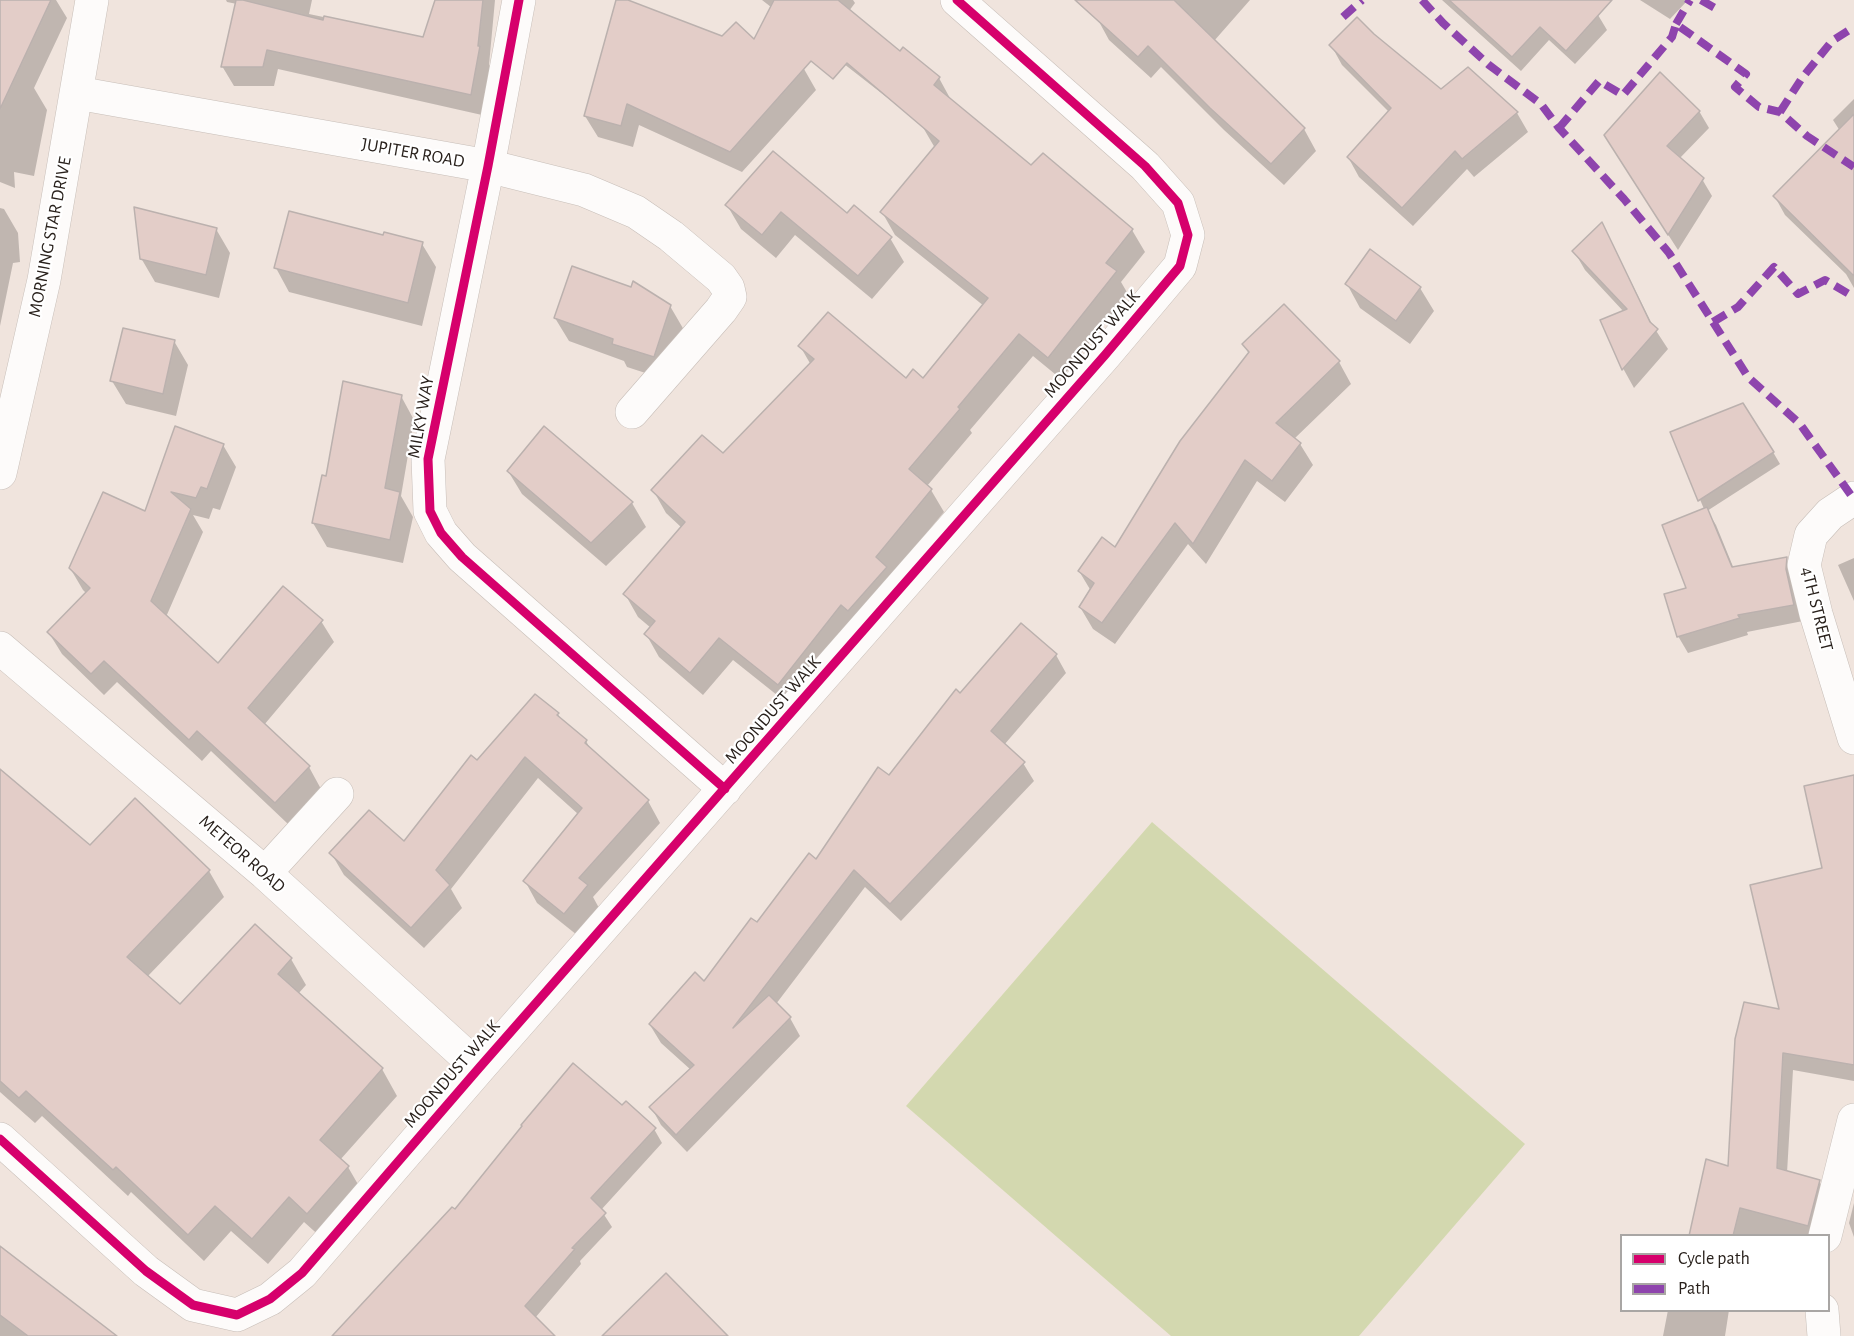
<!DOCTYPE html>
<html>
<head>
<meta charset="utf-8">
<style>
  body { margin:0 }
  #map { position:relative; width:1854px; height:1336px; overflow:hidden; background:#f0e4dd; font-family:"Alegreya Sans",sans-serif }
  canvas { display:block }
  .legend { position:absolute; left:1620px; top:1234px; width:210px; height:78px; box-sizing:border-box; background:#fff; border:2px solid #a9a6a4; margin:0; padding:8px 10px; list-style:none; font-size:18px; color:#29211c }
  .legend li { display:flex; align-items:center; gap:12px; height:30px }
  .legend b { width:30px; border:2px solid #a9a6a4 }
</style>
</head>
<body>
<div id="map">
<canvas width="1854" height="1336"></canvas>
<ul class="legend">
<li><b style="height:8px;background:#d6006c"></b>Cycle path</li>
<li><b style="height:8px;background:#8e44ad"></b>Path</li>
</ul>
</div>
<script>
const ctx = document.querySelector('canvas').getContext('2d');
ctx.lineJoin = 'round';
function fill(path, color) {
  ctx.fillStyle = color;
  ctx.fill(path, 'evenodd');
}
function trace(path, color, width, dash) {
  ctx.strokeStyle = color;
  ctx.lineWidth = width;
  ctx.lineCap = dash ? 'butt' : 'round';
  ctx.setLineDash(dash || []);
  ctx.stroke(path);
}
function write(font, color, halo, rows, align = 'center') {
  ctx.font = font + ' "Alegreya Sans",sans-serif';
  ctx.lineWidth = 4.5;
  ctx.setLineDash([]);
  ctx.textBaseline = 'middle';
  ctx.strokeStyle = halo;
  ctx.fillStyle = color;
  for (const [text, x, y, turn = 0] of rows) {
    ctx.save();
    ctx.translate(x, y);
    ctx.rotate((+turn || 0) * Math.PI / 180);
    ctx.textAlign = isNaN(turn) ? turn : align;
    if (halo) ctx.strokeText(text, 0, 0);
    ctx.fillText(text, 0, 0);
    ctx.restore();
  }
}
fill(new Path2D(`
  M 1152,822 L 1525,1144 L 1359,1336 L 1171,1336 L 906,1106 Z`), '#d3d8af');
fill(new Path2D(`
  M 0,0 L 56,0 L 67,18 L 34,88 L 47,110 L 34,176 L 14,172 L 15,188 L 0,182 Z
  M 226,0 L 312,0 L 309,14 L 424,38 L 436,0 L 495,0 L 489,65 L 491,67 L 482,115 L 278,69 L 274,86 L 234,86 L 222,66 L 237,4 L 227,2 Z
  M 617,0 L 624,0 L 804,69 L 816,90 L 742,172 L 639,125 L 633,147 L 598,137 L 585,116 Z
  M 762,0 L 853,0 L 855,3 L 849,11 L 901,53 L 939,78 L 951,100 L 1032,167 L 1132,230 L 1145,252 L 1121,282 L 1128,294 L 1061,379 L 1033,356 L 970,430 L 972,433 L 927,486 L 931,490 L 944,512 L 891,576 L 792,707 L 733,660 L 703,695 L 659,657 L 646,634 L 651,628 L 638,617 L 625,594 L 682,528 L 666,513 L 653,490 L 723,455 L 811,365 L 800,346 L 906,380 L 923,380 L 984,306 L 895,235 L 882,212 L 935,148 L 921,124 Z
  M 1077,0 L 1250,0 L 1214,41 L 1304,129 L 1316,151 L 1284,185 L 1224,130 L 1161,67 L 1151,78 L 1109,40 L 1097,18 Z
  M 1442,0 L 1583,0 L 1598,15 L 1607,30 L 1575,64 L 1549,40 L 1521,71 Z
  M 1640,0 L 1688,0 L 1670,19 Z
  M 1373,35 L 1441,91 L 1467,69 L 1517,113 L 1528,132 L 1474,177 L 1467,169 L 1413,226 L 1359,177 L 1348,157 L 1389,112 L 1342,65 L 1331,45 Z
  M 1854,99 L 1854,288 L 1846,274 L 1785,215 L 1775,197 L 1840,131 L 1833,120 Z
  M 1699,111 L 1709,128 L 1679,159 L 1702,179 L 1712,196 L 1678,250 L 1615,152 Z
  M 727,205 L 847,215 L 890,238 L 904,262 L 872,299 L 795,235 L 776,258 L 741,229 Z
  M 0,208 L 4,209 L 18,233 L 20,262 L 13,263 L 0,326 Z
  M 1602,224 L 1653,326 L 1668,349 L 1634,388 L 1624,370 L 1602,321 L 1624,312 L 1585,270 L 1574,251 Z
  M 216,229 L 230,253 L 219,298 L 155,282 L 141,258 Z
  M 384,237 L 422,244 L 436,267 L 422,326 L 289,292 L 276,268 Z
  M 1347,284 L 1420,288 L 1434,311 L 1410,344 L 1360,308 Z
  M 670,306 L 684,330 L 667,380 L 627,367 L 624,361 L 569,341 L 555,318 Z
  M 174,341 L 188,365 L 176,416 L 126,404 L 112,381 Z
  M 1244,345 L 1339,362 L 1351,384 L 1294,439 L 1300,444 L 1313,465 L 1285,502 L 1257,481 L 1206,564 L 1188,544 L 1115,644 L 1093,629 L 1080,607 L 1091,591 L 1079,571 L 1116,549 L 1249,354 Z
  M 401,396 L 414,420 L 401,496 L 413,517 L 403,563 L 327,547 L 313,523 L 328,478 Z
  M 544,428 L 632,503 L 646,527 L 606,566 L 522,494 L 508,471 Z
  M 1672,433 L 1773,452 L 1780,464 L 1707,511 L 1716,525 L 1734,569 L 1786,559 L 1795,576 L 1803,621 L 1747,632 L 1748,635 L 1688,653 L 1678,636 L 1704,509 Z
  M 223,445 L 236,467 L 220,510 L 213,508 L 209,519 L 193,515 L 203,532 L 166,617 L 218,665 L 321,621 L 334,642 L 264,725 L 309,767 L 321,789 L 288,824 L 211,751 L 202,761 L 117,682 L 104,695 L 62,654 L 49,633 L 87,594 L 83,590 L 70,568 L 146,513 Z
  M 1854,558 L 1854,601 L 1838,565 Z
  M 1056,655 L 1066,673 L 1004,745 L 1023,763 L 1034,781 L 901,921 L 865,887 L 776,1004 L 790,1018 L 800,1036 L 687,1152 L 661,1125 L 651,1107 L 691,1070 L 661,1043 L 650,1025 L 705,983 L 817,861 L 960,695 Z
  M 558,714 L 561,721 L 586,741 L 591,750 L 648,801 L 660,823 L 593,897 L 599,908 L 577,935 L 537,903 L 525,881 L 578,814 L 538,778 L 451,889 L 462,908 L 424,948 L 344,875 L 331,853 L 404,843 L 478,762 Z
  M 0,843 L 90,847 L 209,871 L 224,897 L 147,977 L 180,1006 L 255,926 L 291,959 L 306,985 L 298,994 L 382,1069 L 397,1096 L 340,1160 L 348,1167 L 363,1193 L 323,1239 L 304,1222 L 268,1264 L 231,1231 L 204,1261 L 131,1192 L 128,1196 L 42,1116 L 35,1123 L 0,1092 Z
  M 1854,1014 L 1854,1081 L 1793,1070 L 1787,1173 L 1819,1181 L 1829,1200 L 1820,1236 L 1690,1236 L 1729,1168 L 1737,1039 Z
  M 622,1107 L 654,1129 L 662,1143 L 601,1210 L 612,1227 L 580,1261 L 581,1264 L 535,1318 L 553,1336 L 336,1336 L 455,1211 Z
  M 1854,1203 L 1854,1237 L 1849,1223 Z
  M 0,1248 L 115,1336 L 0,1336 Z
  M 1668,1310 L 1729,1310 L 1725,1336 L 1663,1336 Z`), '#0003');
const building = new Path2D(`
  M 0,0 L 51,0 L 0,109 Z
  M 236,0 L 243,0 L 323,20 L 324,16 L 423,37 L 435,0 L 483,0 L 478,46 L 480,46 L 471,95 L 267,50 L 263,67 L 221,67 Z
  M 616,0 L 628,0 L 722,36 L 736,22 L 754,39 L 774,0 L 838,0 L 900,51 L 903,47 L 940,77 L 934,85 L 1031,165 L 1043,153 L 1133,229 L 1106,263 L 1117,271 L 1048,358 L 1019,334 L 958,407 L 960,409 L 909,469 L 932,489 L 876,557 L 887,567 L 848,611 L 841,605 L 778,685 L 719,638 L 690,673 L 644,634 L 655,621 L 623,594 L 685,522 L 651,490 L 702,435 L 723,453 L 814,359 L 798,346 L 828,312 L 906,378 L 913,369 L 923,378 L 988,298 L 880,212 L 939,141 L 847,63 L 833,79 L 811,61 L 730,152 L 627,104 L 621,126 L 584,116 Z
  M 1075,0 L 1174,0 L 1305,128 L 1271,164 L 1210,108 L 1148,46 L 1138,57 Z
  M 1449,0 L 1612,0 L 1566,51 L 1540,27 L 1512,57 Z
  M 1357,17 L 1374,34 L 1441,89 L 1468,67 L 1518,112 L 1462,159 L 1455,151 L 1402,208 L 1347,157 L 1391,108 L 1329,45 Z
  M 1660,72 L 1700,111 L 1667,146 L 1704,178 L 1668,235 L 1604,135 Z
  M 1854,114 L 1854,276 L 1773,196 Z
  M 773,151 L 847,213 L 854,205 L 892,237 L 858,276 L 781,212 L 762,235 L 725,205 Z
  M 134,207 L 217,228 L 206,275 L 140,259 Z
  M 289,211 L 383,235 L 384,232 L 423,242 L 408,303 L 274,268 Z
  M 1602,222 L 1650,322 L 1658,329 L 1622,370 L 1600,320 L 1627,309 L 1572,251 Z
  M 1370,249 L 1421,287 L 1396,321 L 1345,284 Z
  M 572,266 L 631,287 L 633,281 L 671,305 L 654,357 L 612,344 L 613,339 L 554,318 Z
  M 1284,304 L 1340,361 L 1276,423 L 1301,443 L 1272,481 L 1245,460 L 1193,544 L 1175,523 L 1102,623 L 1079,607 L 1094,583 L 1078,571 L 1102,537 L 1115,547 L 1180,441 L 1249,352 L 1242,344 Z
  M 123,328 L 175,340 L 163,394 L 110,381 Z
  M 343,381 L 402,395 L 385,488 L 400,492 L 390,540 L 312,523 L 322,475 L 326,476 Z
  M 1743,403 L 1774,452 L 1698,501 L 1670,432 Z
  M 175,426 L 224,444 L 207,489 L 201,487 L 196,498 L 171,492 L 191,509 L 151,601 L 218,663 L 283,586 L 323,620 L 248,708 L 310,766 L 275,803 L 197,731 L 189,740 L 104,661 L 91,674 L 47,632 L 90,588 L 69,568 L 103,492 L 145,511 Z
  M 544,426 L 633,502 L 591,543 L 507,471 Z
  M 1707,507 L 1732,567 L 1787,557 L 1786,569 L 1794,605 L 1738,615 L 1740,618 L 1677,637 L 1664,594 L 1686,588 L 1662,525 Z
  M 1021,623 L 1057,654 L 991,731 L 1025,762 L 890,904 L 854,870 L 733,1028 L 769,995 L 791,1017 L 676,1135 L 649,1107 L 694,1065 L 649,1024 L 695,972 L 704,981 L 751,918 L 757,922 L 809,853 L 816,859 L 878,767 L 889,775 L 956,689 L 960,693 Z
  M 535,694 L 559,713 L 557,715 L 587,740 L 585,743 L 649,800 L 579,878 L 588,885 L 564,914 L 523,881 L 582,808 L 525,757 L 436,870 L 450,885 L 411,928 L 329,853 L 369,810 L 404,841 L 471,755 L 477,760 Z
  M 0,769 L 90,845 L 135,798 L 210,870 L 127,957 L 180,1004 L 255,924 L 292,958 L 278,974 L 383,1068 L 320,1140 L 349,1166 L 307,1214 L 289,1197 L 252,1239 L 215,1206 L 188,1235 L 116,1167 L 113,1170 L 26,1091 L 19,1098 L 0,1081 Z
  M 1854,775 L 1854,1065 L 1783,1053 L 1777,1168 L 1820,1180 L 1808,1226 L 1740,1208 L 1733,1236 L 1689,1236 L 1706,1159 L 1728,1166 L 1735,1039 L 1744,1002 L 1779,1009 L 1750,885 L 1822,868 L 1804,786 Z
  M 573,1063 L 622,1105 L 626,1101 L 656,1128 L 591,1198 L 606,1213 L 572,1248 L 575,1249 L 525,1306 L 555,1336 L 332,1336 L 452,1207 L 455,1209 L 522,1126 L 521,1125 Z
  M 0,1246 L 117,1336 L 28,1336 L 0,1315 Z
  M 666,1273 L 728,1336 L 602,1336 Z`);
fill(building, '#e3cdc8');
trace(building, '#bbb1ae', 1.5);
const minor = new Path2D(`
  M 519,0 L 488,166 L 428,459 L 430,511 L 441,533 L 462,557 L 725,789
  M 77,93 L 488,166 L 584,190 L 636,212 L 671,236 L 721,278 L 728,288 L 730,297 L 721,310 L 632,412
  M 0,473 L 44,280 L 92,0
  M 1854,498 L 1830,514 L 1811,535 L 1804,565 L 1816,614 L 1854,738
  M 0,648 L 265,873 L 479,1068
  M 265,873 L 337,794
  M 0,1139 L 146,1271 L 193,1305 L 237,1315 L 270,1299 L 302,1273 L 479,1068 L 1105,355 L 1180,266 L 1188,235 L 1178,203 L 1145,166 L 957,0
  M 1825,1236 L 1854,1120
  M 1822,1310 L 1824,1336`);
trace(minor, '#c7beb8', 34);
trace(minor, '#fdfbfa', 33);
trace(new Path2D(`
  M 1422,0 L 1443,23 L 1489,65 L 1541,104 L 1559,128 L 1624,199 L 1669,253 L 1748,377 L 1800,424 L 1853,498
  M 1701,0 L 1715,8
  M 1343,17 L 1362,0
  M 1676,24 L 1690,0
  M 1780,112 L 1802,78 L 1832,41 L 1854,27
  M 1559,128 L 1599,81 L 1623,95 L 1672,37 L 1676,24 L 1746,74 L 1735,87 L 1759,107 L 1780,112 L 1807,136 L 1854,167
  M 1713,322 L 1738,307 L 1774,267 L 1798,294 L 1825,280 L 1854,297`), '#8e44ad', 8, [15, 8]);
trace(new Path2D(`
  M 519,0 L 488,166 L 428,459 L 430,511 L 441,533 L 462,557 L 725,789
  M 0,1139 L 146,1271 L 193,1305 L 237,1315 L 270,1299 L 302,1273 L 479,1068 L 1105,355 L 1180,266 L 1188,235 L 1178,203 L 1145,166 L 957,0`), '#d6006c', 9);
write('18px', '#29211c', '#fff', [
  ["JUPITER ROAD",413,153,10],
  ["MORNING STAR DRIVE",50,237,-79],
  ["MOONDUST WALK",1092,344,-49],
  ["MILKY WAY",421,417,-80],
  ["4TH STREET",1817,609,76],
  ["MOONDUST WALK",773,710,-49],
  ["METEOR ROAD",242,854,41],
  ["MOONDUST WALK",452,1074,-49]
]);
</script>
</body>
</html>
